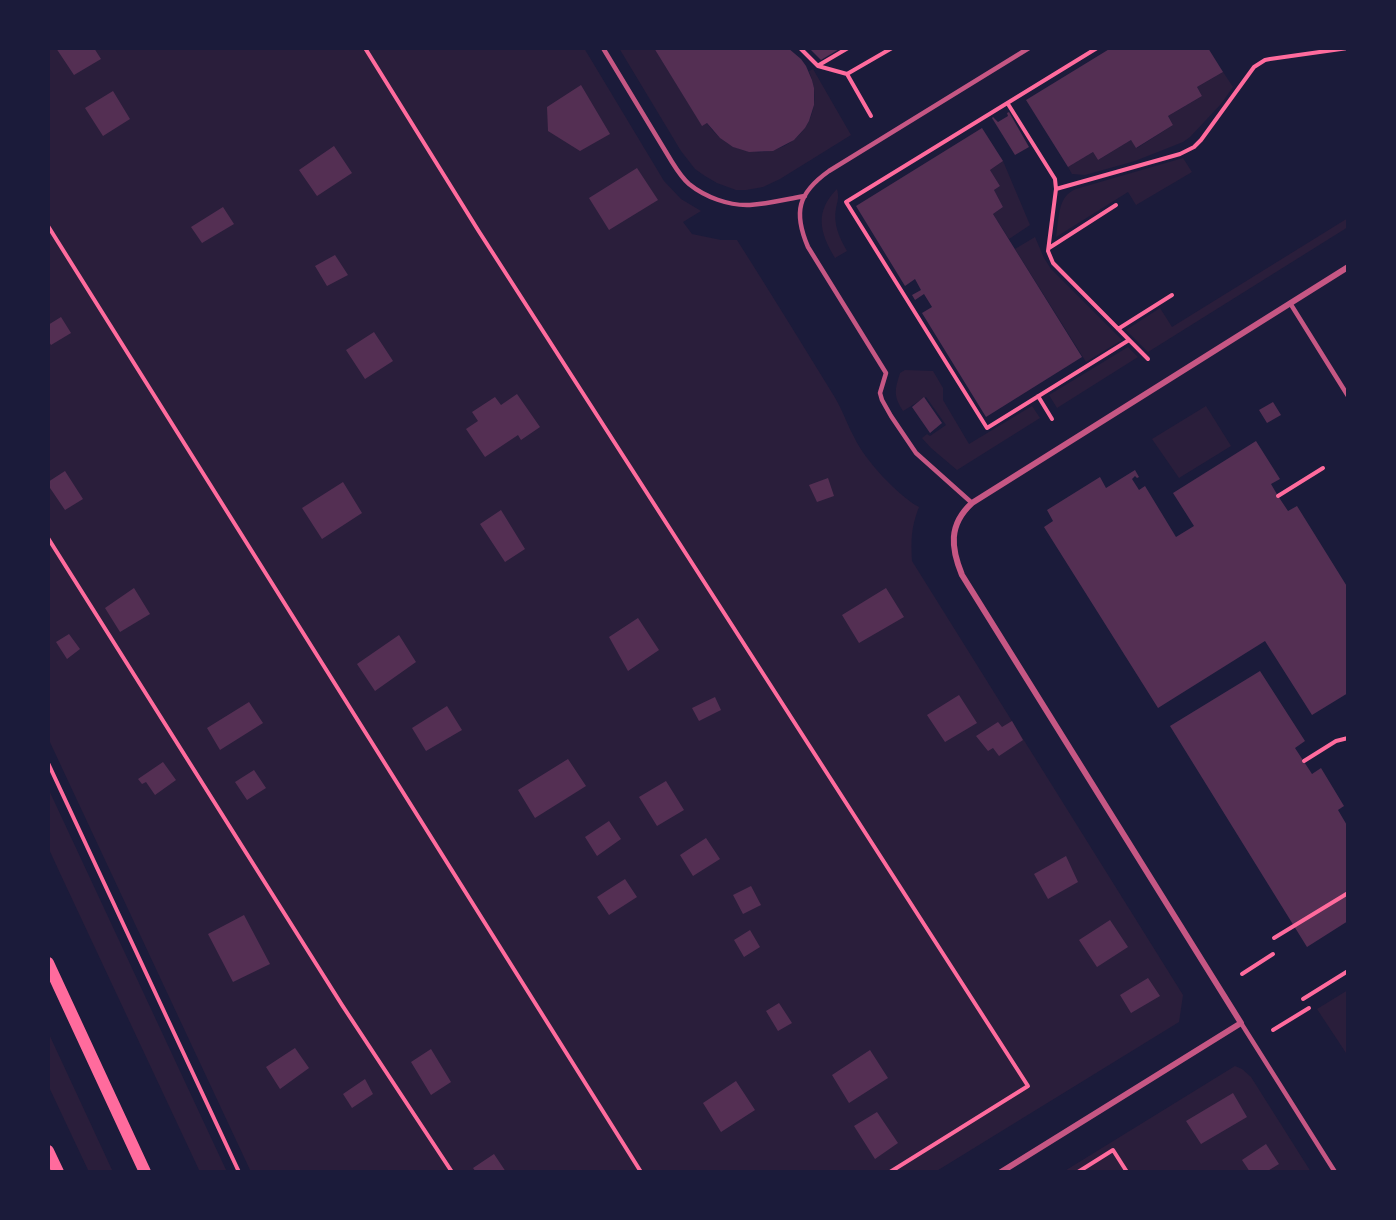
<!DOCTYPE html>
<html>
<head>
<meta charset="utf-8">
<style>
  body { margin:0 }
  #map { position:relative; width:1396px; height:1220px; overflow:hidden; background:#1b1b3a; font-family:Helvetica,sans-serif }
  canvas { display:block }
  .frame { position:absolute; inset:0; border:50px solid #1b1b3a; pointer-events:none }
</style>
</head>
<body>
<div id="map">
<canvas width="1396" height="1220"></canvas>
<div class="frame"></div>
</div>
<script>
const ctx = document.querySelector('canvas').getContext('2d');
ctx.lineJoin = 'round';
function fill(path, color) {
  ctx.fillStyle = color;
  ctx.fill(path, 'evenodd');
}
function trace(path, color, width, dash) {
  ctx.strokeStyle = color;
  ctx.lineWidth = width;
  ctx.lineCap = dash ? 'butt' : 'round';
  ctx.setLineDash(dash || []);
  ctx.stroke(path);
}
fill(new Path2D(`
  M 48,48 L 584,48 L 664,181 L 681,199 L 701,211 L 683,222 L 692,234 L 721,240 L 737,240 C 770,292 802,344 834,396 C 842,409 847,424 854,437 C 864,459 898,496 919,507 C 911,528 911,539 912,561 L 1183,995 L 1179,1022 L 935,1172 L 251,1172 L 48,738 Z
  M 619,48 L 654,48 L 702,125 L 707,123 C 750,185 837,139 809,71 L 813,69 L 851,135 L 780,179 L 763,187 L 746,190 L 736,190 L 717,183 L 705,176 L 695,169 L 681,151 Z
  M 1223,72 L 1233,87 L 1221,104 L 1190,137 L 1183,142 L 1135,161 L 1085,175 L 1072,174 L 1068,167 L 1093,152 L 1098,160 L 1131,140 L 1137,148 L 1173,125 L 1168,116 L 1202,96 L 1197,87 Z
  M 1183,158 L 1192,172 L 1136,205 L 1128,192 L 1056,237 C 1059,220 1057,196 1076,189 Z
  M 1003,161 L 1030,225 L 1009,239 L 993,214 L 1003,207 L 994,190 L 1000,186 L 990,170 Z
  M 837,189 C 839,197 838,200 836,208 C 833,224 839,237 847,251 L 835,258 C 820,233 814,212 837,189 Z
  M 1348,218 L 1348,227 L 1148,352 L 1126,330 L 1160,308 L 1172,327 Z
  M 1035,237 L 1044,258 L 1051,269 L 1122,340 L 1086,362 L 1015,249 Z
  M 1128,347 L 1138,357 L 1057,408 L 1049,395 Z
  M 905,370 L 933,371 L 943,388 L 943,400 L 969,444 L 1032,406 L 1040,418 L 957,470 L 931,448 L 922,438 L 927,434 L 930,436 L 946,425 L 926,397 L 903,411 C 893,395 895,390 900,373 Z
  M 1206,406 L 1231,446 L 1179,478 L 1152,439 Z
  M 48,788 L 227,1172 L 200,1172 L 59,871 L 48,847 Z
  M 1348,990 L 1348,1056 L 1317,1009 Z
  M 48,1032 L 113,1172 L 89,1172 L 48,1085 Z
  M 1235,1066 L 1242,1069 L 1251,1077 L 1311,1172 L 1063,1172 Z`), '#2a1e3b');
fill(new Path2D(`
  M 56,48 L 94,48 L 101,59 L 74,75 Z
  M 654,48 L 788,48 L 801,59 L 806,66 L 812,80 L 814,88 L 814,105 L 809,121 L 805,128 L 794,140 L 773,151 L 749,152 L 733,147 L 720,138 L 707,123 L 702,126 Z
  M 809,48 L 841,48 L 821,60 Z
  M 1111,48 L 1208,48 L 1223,72 L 1197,87 L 1202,96 L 1168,116 L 1173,125 L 1136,148 L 1131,140 L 1098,160 L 1093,152 L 1068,167 L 1026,100 Z
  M 581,85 L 610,134 L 580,151 L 548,131 L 547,107 Z
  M 113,91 L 130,119 L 103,136 L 85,108 Z
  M 1009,112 L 1029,147 L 1015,155 L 992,118 L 993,117 L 998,122 L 1008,116 L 1007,113 Z
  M 982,128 L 1003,161 L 990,170 L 1000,186 L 994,190 L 1003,207 L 993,214 L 1082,357 L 986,417 L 922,313 L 932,307 L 924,294 L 915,300 L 912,295 L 921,290 L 915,279 L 905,286 L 856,206 Z
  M 334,146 L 352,173 L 317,196 L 299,170 Z
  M 637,168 L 658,200 L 609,230 L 589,198 Z
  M 223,207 L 234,224 L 202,243 L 191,227 Z
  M 335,255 L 348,275 L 327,286 L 315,266 Z
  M 61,317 L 71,333 L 51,345 L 48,340 L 48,325 Z
  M 374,332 L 393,361 L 365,379 L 346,350 Z
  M 517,394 L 540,427 L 521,440 L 518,435 L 485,457 L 466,429 L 478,421 L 472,412 L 495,397 L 501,405 Z
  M 924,397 L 942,423 L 930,433 L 912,407 Z
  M 1273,402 L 1281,415 L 1267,423 L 1259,410 Z
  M 1256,441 L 1280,479 L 1271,484 L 1278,496 L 1288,511 L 1297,506 L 1348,588 L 1348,693 L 1312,715 L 1265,641 L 1158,708 L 1044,527 L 1053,521 L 1047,510 L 1100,477 L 1106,488 L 1135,470 L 1139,477 L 1137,478 L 1135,476 L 1132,479 L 1139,490 L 1145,486 L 1176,537 L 1194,526 L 1173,493 Z
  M 65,471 L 83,499 L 65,510 L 48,485 L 48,482 Z
  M 828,478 L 834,496 L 817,502 L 809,485 Z
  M 343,482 L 362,513 L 322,539 L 302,508 Z
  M 501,510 L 525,549 L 505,562 L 480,524 Z
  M 134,588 L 150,614 L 120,632 L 105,608 Z
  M 886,588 L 904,617 L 859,643 L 842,615 Z
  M 638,618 L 659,650 L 628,671 L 609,637 Z
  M 69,634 L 80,649 L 67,659 L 56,642 Z
  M 399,635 L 416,662 L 375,691 L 357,664 Z
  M 1260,671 L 1305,741 L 1295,748 L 1312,774 L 1321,768 L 1344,806 L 1338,810 L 1348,827 L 1348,921 L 1307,947 L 1170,726 Z
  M 959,695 L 977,723 L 945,742 L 927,715 Z
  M 715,697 L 721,710 L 699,721 L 692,708 Z
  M 249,702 L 263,723 L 220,750 L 207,728 Z
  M 447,706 L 462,730 L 426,751 L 412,728 Z
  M 1012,721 L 1023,740 L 999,756 L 993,748 L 988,751 L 976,736 L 998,722 L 1002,727 Z
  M 568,759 L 586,786 L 535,818 L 518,790 Z
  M 163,762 L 176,780 L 155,795 L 146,782 L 142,784 L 138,779 Z
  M 254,770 L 266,788 L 247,800 L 235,782 Z
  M 666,781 L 684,810 L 657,826 L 639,797 Z
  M 609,821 L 621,839 L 597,856 L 585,837 Z
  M 706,838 L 720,859 L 693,876 L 680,855 Z
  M 1066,856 L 1078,882 L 1048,899 L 1034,874 Z
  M 625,879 L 637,897 L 609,915 L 597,897 Z
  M 751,886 L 761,905 L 743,914 L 733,895 Z
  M 244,915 L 270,964 L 233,982 L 208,934 Z
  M 1110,920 L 1128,947 L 1097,967 L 1079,940 Z
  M 750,930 L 760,947 L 744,957 L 734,940 Z
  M 1148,978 L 1160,996 L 1131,1013 L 1120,995 Z
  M 779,1003 L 792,1023 L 778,1031 L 766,1011 Z
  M 295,1048 L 309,1068 L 280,1089 L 266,1067 Z
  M 431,1049 L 451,1082 L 431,1095 L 411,1062 Z
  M 870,1050 L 888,1078 L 849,1103 L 832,1075 Z
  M 365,1079 L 373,1094 L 352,1108 L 343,1094 Z
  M 736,1081 L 755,1110 L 721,1132 L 703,1103 Z
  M 1233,1093 L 1247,1117 L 1201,1144 L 1186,1121 Z
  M 877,1112 L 898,1143 L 875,1159 L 854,1126 Z
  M 1266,1144 L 1279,1164 L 1266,1172 L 1250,1172 L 1242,1160 Z
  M 494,1154 L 506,1172 L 476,1172 L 473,1168 Z`), '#542f53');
trace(new Path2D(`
  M 365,48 L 478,230 L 1028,1086 L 890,1172
  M 800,48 L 818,66 L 847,74
  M 1097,48 L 846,202 L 987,428 L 1129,340
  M 819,65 L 848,48
  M 1008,104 L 1055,179 L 1056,189 L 1048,251 L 1053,263 L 1148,359
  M 871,116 L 847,74 L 892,48
  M 1056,189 L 1180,154 L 1194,147 L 1201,140 L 1254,67 L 1265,60 L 1270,59 L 1348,48
  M 48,226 L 641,1172
  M 1049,248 L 1116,205
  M 1118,329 L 1172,295
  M 1038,396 L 1052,419
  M 1278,496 L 1323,468
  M 48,538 L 342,1005 L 452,1172
  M 1304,761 L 1336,741 L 1348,738
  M 48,763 L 239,1172
  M 1274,938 L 1348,893
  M 1242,974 L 1273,954
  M 1303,999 L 1348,971
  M 1273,1030 L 1309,1008
  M 1078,1172 L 1113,1150 L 1127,1172`), '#ff6b9d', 4);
trace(new Path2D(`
  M 603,48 L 672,162 C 677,170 682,178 689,184 C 705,197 729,206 750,205 C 768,204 787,199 805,196
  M 1290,303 L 1348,396
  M 972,503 L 916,453 L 891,416 L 882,400 L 880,393 L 886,373 L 808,247 C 793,212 798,193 829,171 L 1029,48
  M 1241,1023 L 1335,1172`), '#c65784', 4.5);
trace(new Path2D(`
  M 1001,1172 L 1241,1023 L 962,575 C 951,548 948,525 972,503 L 1348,267`), '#c65784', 6);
trace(new Path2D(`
  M 48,963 L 145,1172
  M 48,1151 L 58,1172`), '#ff6b9d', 12);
</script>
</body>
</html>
